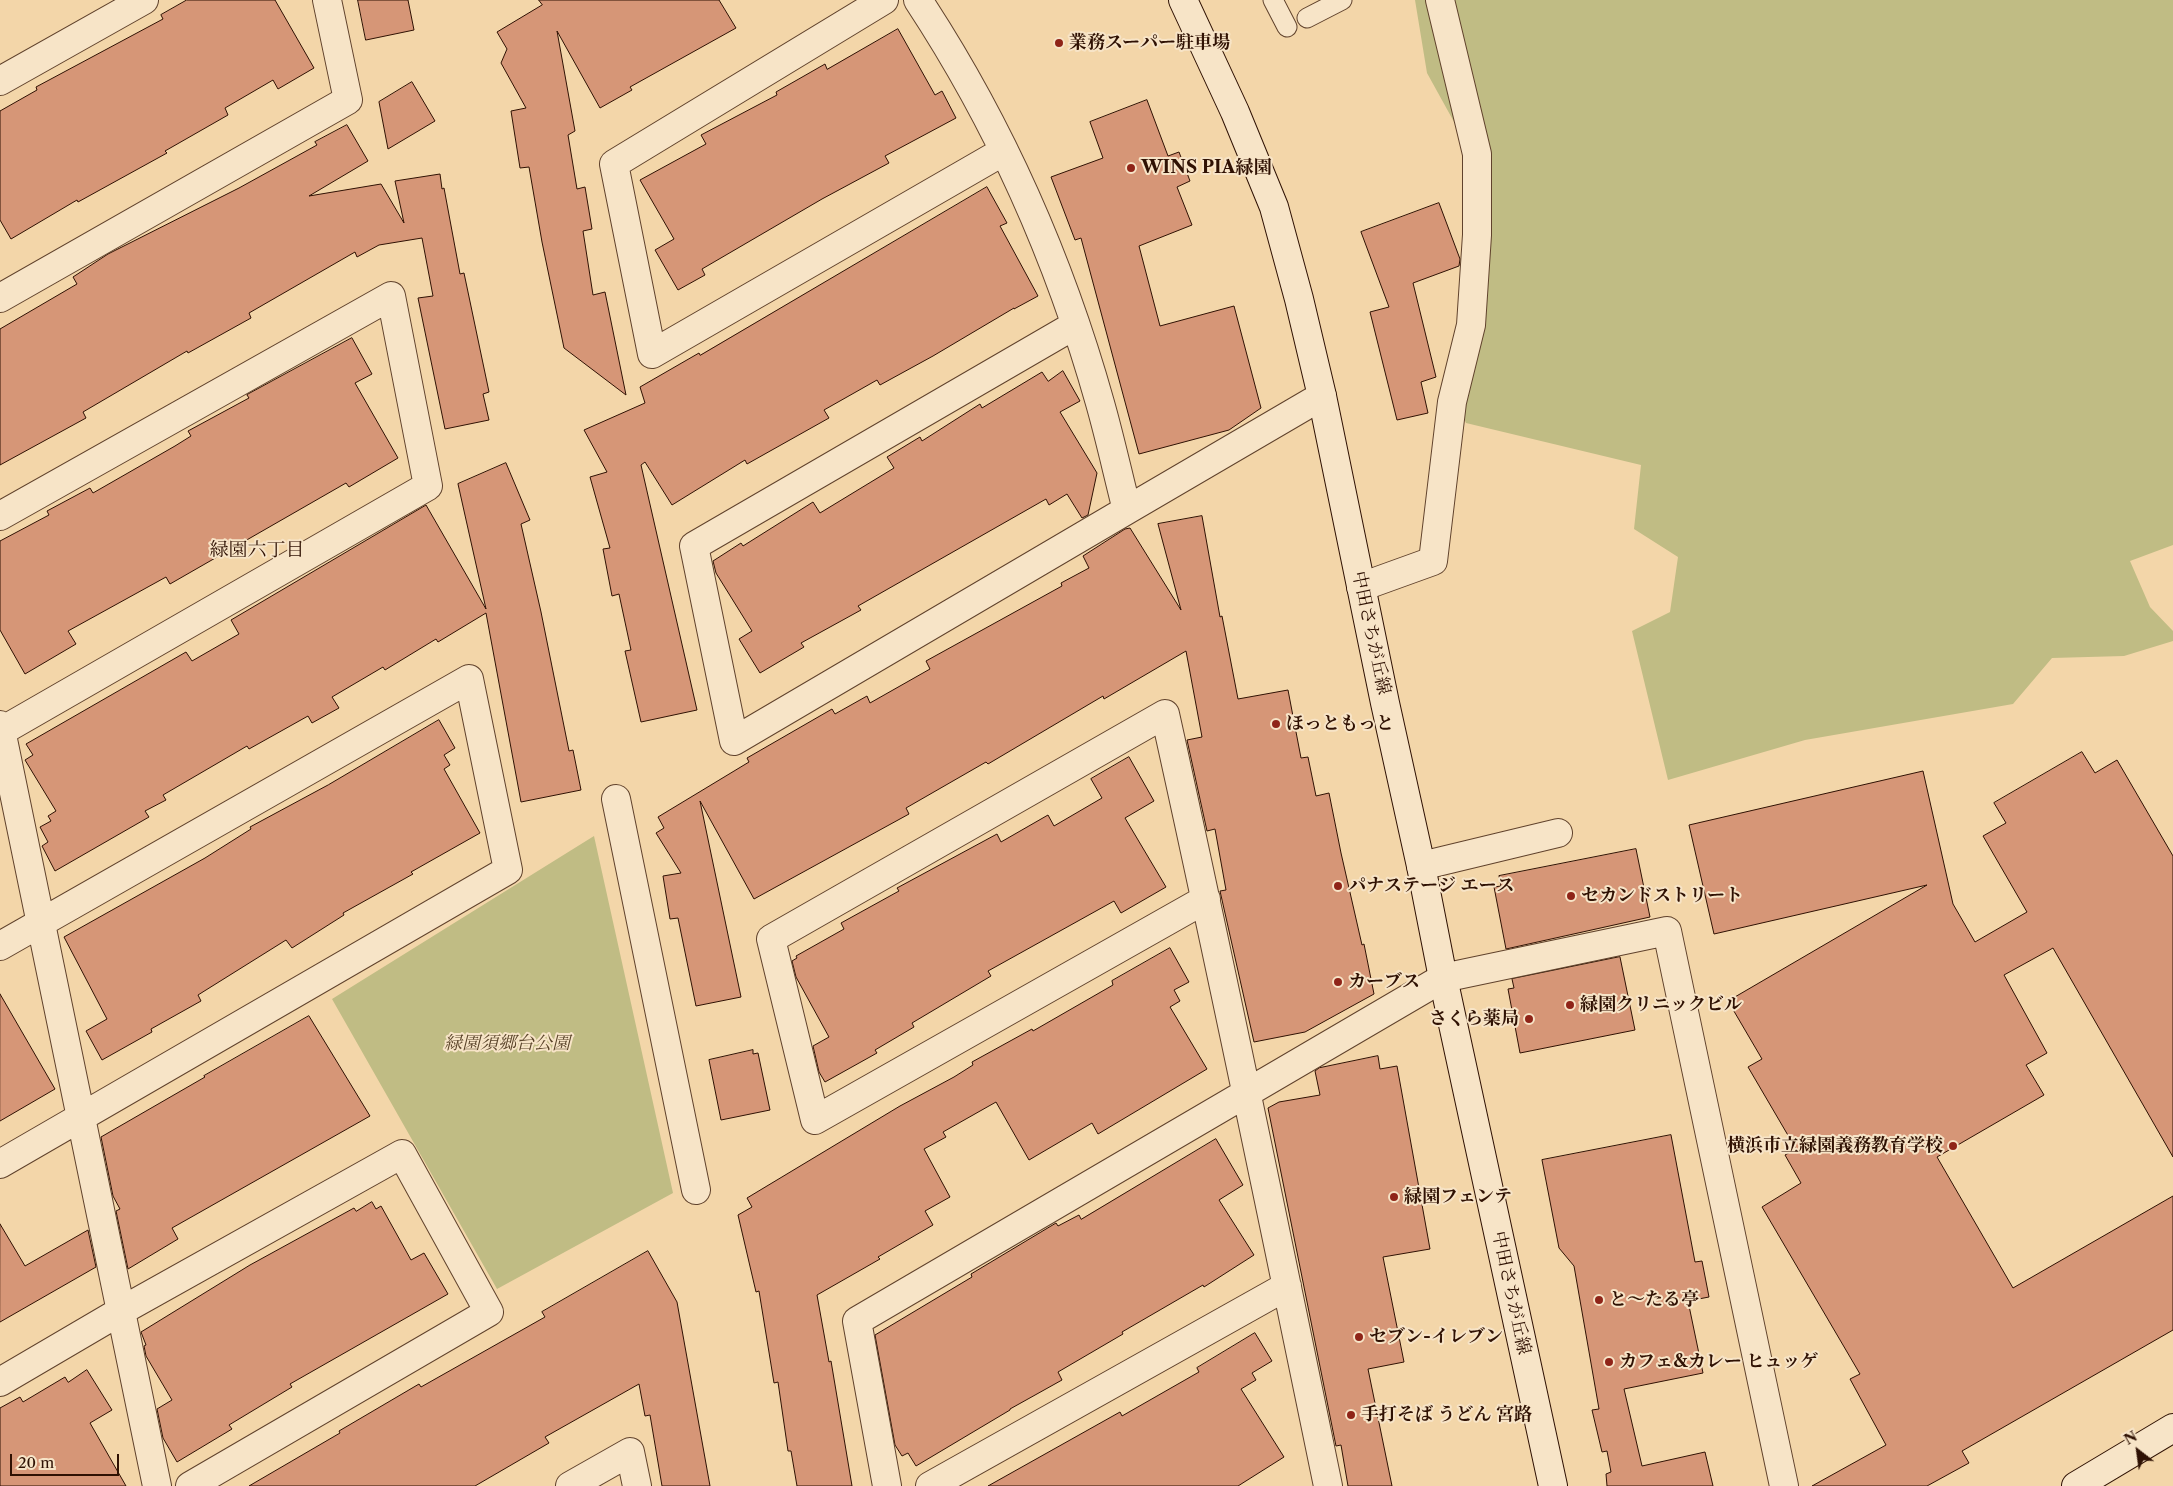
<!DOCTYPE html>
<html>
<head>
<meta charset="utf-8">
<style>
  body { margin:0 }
  #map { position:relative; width:2173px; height:1486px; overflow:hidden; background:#f3d6a9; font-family:"Libre Caslon Text",serif }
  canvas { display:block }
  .north { position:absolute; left:2113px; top:1426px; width:50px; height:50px; -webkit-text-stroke:4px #f7e4c7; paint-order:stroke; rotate:330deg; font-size:14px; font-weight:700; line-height:20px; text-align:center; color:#2f1103 }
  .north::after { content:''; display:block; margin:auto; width:18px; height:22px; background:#2f1103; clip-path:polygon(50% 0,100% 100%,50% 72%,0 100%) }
  .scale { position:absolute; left:10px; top:1454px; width:109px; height:22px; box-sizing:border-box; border:2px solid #2f1103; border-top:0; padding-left:6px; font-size:15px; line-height:18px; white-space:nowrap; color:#2f1103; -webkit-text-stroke:4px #f7e4c7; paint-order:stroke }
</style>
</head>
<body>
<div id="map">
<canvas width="2173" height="1486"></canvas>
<div class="north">N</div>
<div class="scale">20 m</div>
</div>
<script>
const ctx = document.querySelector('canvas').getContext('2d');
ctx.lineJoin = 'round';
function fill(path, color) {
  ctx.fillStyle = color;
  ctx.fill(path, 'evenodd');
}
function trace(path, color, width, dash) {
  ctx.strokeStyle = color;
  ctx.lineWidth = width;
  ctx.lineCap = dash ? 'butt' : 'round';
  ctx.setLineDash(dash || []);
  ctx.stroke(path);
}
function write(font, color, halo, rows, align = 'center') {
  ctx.font = font + ' "Libre Caslon Text","Noto Serif JP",serif';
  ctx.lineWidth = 4;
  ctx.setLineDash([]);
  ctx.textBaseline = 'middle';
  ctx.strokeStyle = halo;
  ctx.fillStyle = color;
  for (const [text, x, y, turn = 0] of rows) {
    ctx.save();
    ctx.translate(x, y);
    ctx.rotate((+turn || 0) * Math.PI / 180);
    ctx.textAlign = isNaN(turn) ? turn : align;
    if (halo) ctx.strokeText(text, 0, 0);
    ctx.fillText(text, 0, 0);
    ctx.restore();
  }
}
fill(new Path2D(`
  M 1415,0 L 2173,0 L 2173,545 L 2130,561 L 2150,607 L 2173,631 L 2173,641 L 2124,656 L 2052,658 L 2013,704 L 1805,740 L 1668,780 L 1632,631 L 1670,612 L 1678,557 L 1634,529 L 1641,465 L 1466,423 L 1451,390 L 1468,315 L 1469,149 L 1427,73 Z
  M 594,836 L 673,1193 L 497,1289 L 332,999 Z`), '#c0bc84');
const building = new Path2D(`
  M 187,0 L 275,0 L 314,68 L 278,89 L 273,80 L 225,108 L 228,115 L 165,151 L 167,153 L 78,202 L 77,200 L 11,239 L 0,220 L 0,111 L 37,90 L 36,87 L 163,19 L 161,15 Z
  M 358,0 L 408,0 L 414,30 L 366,40 Z
  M 539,0 L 719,0 L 736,28 L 630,87 L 632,90 L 600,108 L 557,31 L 575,131 L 568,135 L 577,189 L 585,187 L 592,229 L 583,231 L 593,295 L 605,292 L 626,395 L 564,348 L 542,242 L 529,167 L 520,168 L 511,111 L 526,108 L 501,63 L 507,49 L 497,32 L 542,5 Z
  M 898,29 L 935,95 L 942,91 L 956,118 L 885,156 L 889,163 L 822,199 L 702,269 L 705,275 L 678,290 L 655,250 L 674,239 L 640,180 L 706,144 L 701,135 L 777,95 L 776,92 L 825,64 L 827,69 Z
  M 412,82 L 435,121 L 388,149 L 379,102 Z
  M 1147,100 L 1168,156 L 1179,152 L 1190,181 L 1177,187 L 1192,225 L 1139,246 L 1160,326 L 1234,306 L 1261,408 L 1229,430 L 1139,454 L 1081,238 L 1075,240 L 1051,177 L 1103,158 L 1090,122 Z
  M 347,125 L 368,161 L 309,196 L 381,184 L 404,223 L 395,181 L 440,174 L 442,189 L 444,188 L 460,274 L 464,273 L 489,392 L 483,394 L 489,420 L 445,429 L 418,298 L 433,296 L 422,238 L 379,245 L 357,257 L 355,252 L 249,313 L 251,318 L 188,353 L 187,351 L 83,412 L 86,418 L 0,465 L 0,329 L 77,284 L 73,277 L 108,254 L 239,188 L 317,145 L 315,142 Z
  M 987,187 L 1007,223 L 1000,226 L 1038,296 L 1014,309 L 1014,308 L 933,356 L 880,385 L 877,380 L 824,410 L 829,418 L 747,464 L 745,460 L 672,505 L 645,462 L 641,465 L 697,710 L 641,722 L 625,651 L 631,650 L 619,594 L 612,596 L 603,549 L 610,548 L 590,477 L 607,472 L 584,430 L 645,403 L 640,387 L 699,353 L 700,355 Z
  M 1439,203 L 1460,259 L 1459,266 L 1413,283 L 1436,377 L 1421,382 L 1428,413 L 1397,420 L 1370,312 L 1389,307 L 1361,232 Z
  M 352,338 L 372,374 L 355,383 L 398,458 L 349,487 L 346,483 L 170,584 L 166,577 L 68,631 L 76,644 L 25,674 L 0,630 L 0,541 L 49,515 L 47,511 L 90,488 L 93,493 L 175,446 L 191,436 L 188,431 L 249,398 L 247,395 Z
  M 1063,371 L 1080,401 L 1060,412 L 1097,473 L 1088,515 L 1082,518 L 1067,494 L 1049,505 L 1046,499 L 858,606 L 861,610 L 801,643 L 804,647 L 760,673 L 739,639 L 752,631 L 716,573 L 713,561 L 741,543 L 743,546 L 813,502 L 820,513 L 894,468 L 887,457 L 920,437 L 922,441 L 980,404 L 982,408 L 1042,372 L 1048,381 Z
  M 506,463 L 530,520 L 521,524 L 541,612 L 569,751 L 573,750 L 581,790 L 521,802 L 486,613 L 438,642 L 436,639 L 385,670 L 383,667 L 332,697 L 339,708 L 312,723 L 308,716 L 249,749 L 247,746 L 163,795 L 166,800 L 145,811 L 149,817 L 55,871 L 42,846 L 48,842 L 40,827 L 51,821 L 48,816 L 56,811 L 25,760 L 33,755 L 26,744 L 186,652 L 192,661 L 239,634 L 231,620 L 426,505 L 486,609 L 458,484 Z
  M 1202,516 L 1220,617 L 1222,616 L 1238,699 L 1288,690 L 1301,758 L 1308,757 L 1316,796 L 1329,793 L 1341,853 L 1362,945 L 1364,944 L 1374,994 L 1305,1032 L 1254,1042 L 1220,891 L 1226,890 L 1215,829 L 1207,831 L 1187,740 L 1202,737 L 1186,651 L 1104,699 L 1103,696 L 988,764 L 986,762 L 906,808 L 909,814 L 754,899 L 700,801 L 741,997 L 696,1006 L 678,918 L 670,919 L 663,876 L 681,873 L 656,833 L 664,828 L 658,817 L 749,762 L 747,758 L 832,709 L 835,714 L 867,696 L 870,703 L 930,669 L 926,661 L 1062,586 L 1061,583 L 1089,568 L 1083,556 L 1125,529 L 1130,528 L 1181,610 L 1158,524 Z
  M 439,720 L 455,748 L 444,755 L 450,765 L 444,769 L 480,833 L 411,872 L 413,874 L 343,913 L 344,915 L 292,948 L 286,940 L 198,995 L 201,1001 L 151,1029 L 152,1032 L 102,1060 L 86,1031 L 107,1019 L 64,937 L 205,858 L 251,829 L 250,827 L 328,785 Z
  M 2082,752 L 2095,773 L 2117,760 L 2173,856 L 2173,1157 L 2053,948 L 2004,975 L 2047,1053 L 2026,1065 L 2044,1095 L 1937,1157 L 2013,1288 L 2173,1196 L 2173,1330 L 1962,1451 L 1969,1463 L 1927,1486 L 1812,1486 L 1886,1445 L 1850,1379 L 1860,1374 L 1762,1207 L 1801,1183 L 1785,1155 L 1796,1149 L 1748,1067 L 1762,1059 L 1728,1001 L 1927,885 L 1714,934 L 1689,825 L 1923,771 L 1953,904 L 1975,942 L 2027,912 L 1983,836 L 2006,823 L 1994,803 Z
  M 1129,757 L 1154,801 L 1125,818 L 1166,887 L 1121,913 L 1114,901 L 988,971 L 991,976 L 912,1023 L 914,1027 L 875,1050 L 877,1053 L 825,1082 L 819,1072 L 813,1046 L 829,1037 L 796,977 L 792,961 L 797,958 L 796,956 L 844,929 L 841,923 L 899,891 L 897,888 L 997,834 L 1001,842 L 1048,815 L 1054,826 L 1102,798 L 1091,779 Z
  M 1636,849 L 1650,917 L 1506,949 L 1494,887 L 1501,886 L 1499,876 Z
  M 1170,948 L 1189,982 L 1174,990 L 1180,1001 L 1170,1007 L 1207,1069 L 1098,1134 L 1092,1123 L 1029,1160 L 996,1102 L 943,1132 L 946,1137 L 924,1149 L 950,1197 L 925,1211 L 933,1225 L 878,1257 L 880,1259 L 817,1295 L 829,1362 L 831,1361 L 852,1486 L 797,1486 L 791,1451 L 788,1451 L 778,1382 L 774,1383 L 759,1291 L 756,1292 L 738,1215 L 752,1207 L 747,1198 L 900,1106 L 954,1077 L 973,1065 L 972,1062 L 1032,1029 L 1033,1031 L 1113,985 L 1112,981 Z
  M 1620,957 L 1635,1030 L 1520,1053 L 1508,989 L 1514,988 L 1512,979 Z
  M 0,994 L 55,1089 L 0,1121 Z
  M 309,1016 L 370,1116 L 172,1228 L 178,1239 L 128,1269 L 116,1211 L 120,1209 L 113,1196 L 101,1137 L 205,1077 L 204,1076 Z
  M 753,1050 L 753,1054 L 758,1053 L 770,1110 L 721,1120 L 709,1060 Z
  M 1378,1056 L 1380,1069 L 1397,1066 L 1430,1249 L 1383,1257 L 1404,1362 L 1368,1369 L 1392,1486 L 1348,1486 L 1341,1445 L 1336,1446 L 1268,1108 L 1279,1102 L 1320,1095 L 1315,1071 L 1319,1068 Z
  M 1671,1135 L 1695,1262 L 1702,1261 L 1709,1297 L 1688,1301 L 1703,1373 L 1624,1389 L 1642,1466 L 1705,1452 L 1713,1486 L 1607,1486 L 1606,1474 L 1611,1472 L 1607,1451 L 1602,1452 L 1592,1410 L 1599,1409 L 1574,1266 L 1559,1248 L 1542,1160 Z
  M 1216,1139 L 1243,1185 L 1219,1200 L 1254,1255 L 1204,1287 L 1203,1285 L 1122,1332 L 1123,1334 L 1058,1372 L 1062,1380 L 1010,1409 L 1010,1410 L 916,1466 L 908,1453 L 902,1456 L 895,1445 L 875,1335 L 972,1277 L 971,1274 L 1056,1223 L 1058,1226 L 1079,1215 L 1081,1219 Z
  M 372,1202 L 376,1209 L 381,1206 L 411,1260 L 424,1253 L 448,1294 L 290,1384 L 292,1387 L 229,1425 L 232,1429 L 177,1462 L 163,1438 L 157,1409 L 172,1400 L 146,1356 L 144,1346 L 146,1345 L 141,1332 L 250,1265 L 354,1208 L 356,1211 Z
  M 0,1224 L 25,1266 L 88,1230 L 96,1267 L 0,1322 Z
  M 648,1251 L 677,1302 L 710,1486 L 662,1486 L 650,1415 L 645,1416 L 639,1384 L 545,1437 L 549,1443 L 475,1486 L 249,1486 L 340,1433 L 339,1431 L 419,1384 L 421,1387 L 545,1317 L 542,1312 Z
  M 1255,1333 L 1272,1361 L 1252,1373 L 1256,1380 L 1241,1389 L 1284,1457 L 1238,1486 L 988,1486 L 1120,1412 L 1122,1416 L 1199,1372 L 1197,1368 Z
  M 87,1370 L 112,1410 L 90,1423 L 126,1486 L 0,1486 L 0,1408 L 20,1397 L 23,1402 L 65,1377 L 68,1382 Z`);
fill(building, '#d69677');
trace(building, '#2f1103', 1);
const lane = new Path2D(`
  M 1273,0 L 1287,27
  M 1307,18 L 1342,0`);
const street = new Path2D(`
  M 884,0 L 614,164 L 652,354 L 1004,151
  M 918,0 C 999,123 1060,261 1100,403 C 1110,438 1118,475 1127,510 L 1322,396
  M 0,81 L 144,0
  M 0,298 L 348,100 L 327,0
  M 1075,325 L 694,546 L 734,741 L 1127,510
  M 0,516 L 391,296 L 428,486 L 0,732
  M 1361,587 L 1433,561 L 1452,402 L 1471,325 L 1477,235 L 1477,154 L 1440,0
  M 0,725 L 157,1486
  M 616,799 L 696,1190
  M 1421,866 L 1558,833
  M 1206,899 L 815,1120 L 771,939 L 1165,714 C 1222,971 1275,1228 1328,1486
  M 0,946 L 469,679 L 508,870 L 0,1164
  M 0,1382 L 121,1311 L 402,1154 L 489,1312 L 190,1486
  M 570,1486 L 630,1452 L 637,1486
  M 887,1486 L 857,1321 L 1443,978 L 1667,931 L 1784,1486
  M 930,1486 L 1287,1286`);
const secondary = new Path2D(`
  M 1183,0 L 1235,112 L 1274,207 L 1299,299 L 1322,396 L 1385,703 L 1421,866 L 1443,978 L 1553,1486
  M 2076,1486 L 2173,1428`);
trace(lane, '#60422c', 21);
trace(street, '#60422c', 30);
trace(secondary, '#2f1103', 30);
trace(lane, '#f7e4c7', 19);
trace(street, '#f7e4c7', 28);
trace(secondary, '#f7e4c7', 28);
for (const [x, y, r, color] of [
  [1059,43,5,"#8f2418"],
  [1131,168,5,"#8f2418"],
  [1276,724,5,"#8f2418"],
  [1338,886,5,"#8f2418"],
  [1571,896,5,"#8f2418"],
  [1338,982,5,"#8f2418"],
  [1570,1005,5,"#8f2418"],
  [1529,1019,5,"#8f2418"],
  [1953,1146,5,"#8f2418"],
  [1394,1197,5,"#8f2418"],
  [1599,1300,5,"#8f2418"],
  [1359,1337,5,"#8f2418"],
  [1609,1362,5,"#8f2418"],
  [1351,1415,5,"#8f2418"]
]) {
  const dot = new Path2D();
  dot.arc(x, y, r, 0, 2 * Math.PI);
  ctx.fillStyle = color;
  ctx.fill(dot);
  trace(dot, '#f7e4c7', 2);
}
write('bold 18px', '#2f1103', '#f7e4c7', [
  ["業務スーパー駐車場",1069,43],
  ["WINS PIA緑園",1141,168],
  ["ほっともっと",1286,724],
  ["パナステージ エース",1348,886],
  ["セカンドストリート",1581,896],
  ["カーブス",1348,982],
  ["緑園クリニックビル",1580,1005],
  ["さくら薬局",1519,1019,"right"],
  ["横浜市立緑園義務教育学校",1943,1146,"right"],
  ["緑園フェンテ",1404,1197],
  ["と～たる亭",1609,1300],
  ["セブン-イレブン",1369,1337],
  ["カフェ&カレー ヒュッゲ",1619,1362],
  ["手打そば うどん 宮路",1361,1415]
], 'left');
write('18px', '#2f1103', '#f7e4c7', [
  ["中田さちが丘線",1371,633,78],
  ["中田さちが丘線",1511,1293,78]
]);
write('italic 18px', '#5a442a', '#f7e4c7', [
  ["緑園須郷台公園",507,1044]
]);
write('19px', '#2f1103', '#f7e4c7', [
  ["緑園六丁目",257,551]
]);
</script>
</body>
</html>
